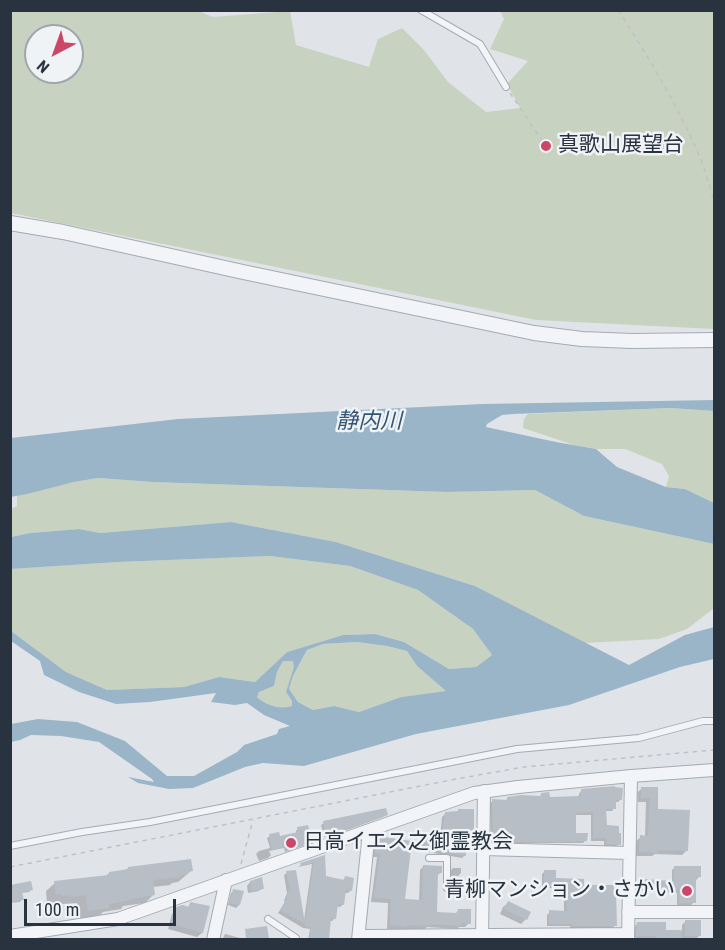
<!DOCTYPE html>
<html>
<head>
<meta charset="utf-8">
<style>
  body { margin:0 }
  #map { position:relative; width:725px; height:950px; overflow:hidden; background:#e0e4e9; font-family:"Roboto Condensed",sans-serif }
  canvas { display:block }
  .frame { position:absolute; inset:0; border:12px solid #29333f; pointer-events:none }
  .north { position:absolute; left:24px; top:24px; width:60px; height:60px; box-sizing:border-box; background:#eff3f6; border:2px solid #a0a6ad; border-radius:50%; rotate:221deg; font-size:16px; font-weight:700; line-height:24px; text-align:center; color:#29333f }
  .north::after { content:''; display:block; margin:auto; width:21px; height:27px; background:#cb4767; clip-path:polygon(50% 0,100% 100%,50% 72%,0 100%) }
  .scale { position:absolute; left:24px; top:899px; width:152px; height:27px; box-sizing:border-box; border:3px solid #29333f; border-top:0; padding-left:8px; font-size:18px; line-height:21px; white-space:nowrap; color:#29333f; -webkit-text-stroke:4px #eff3f6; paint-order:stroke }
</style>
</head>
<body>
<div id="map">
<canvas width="725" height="950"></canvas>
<div class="frame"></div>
<div class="north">N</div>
<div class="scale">100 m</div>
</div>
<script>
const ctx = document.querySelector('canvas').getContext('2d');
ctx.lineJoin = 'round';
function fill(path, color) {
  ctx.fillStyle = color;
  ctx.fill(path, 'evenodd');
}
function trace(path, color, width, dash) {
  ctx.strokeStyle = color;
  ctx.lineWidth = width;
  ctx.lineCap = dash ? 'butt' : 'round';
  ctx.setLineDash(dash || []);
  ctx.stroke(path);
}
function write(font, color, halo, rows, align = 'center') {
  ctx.font = font + ' "Roboto Condensed","Noto Sans JP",sans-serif';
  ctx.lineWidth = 5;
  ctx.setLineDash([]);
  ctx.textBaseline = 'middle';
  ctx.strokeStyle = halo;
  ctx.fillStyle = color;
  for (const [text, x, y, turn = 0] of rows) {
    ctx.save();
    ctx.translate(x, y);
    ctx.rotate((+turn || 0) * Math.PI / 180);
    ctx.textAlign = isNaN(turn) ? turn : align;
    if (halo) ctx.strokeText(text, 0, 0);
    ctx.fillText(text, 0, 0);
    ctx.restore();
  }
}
fill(new Path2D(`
  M 196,10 L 213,17 L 290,11 L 296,45 L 369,67 L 378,39 L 402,28 L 424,50 L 448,82 L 486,112 L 520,108 L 507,84 L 528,61 L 490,49 L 504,19 L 500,11 L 714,11 L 714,329 L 536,320 L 11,213 L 10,11 ZM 36,36 L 72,36 L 72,72 L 36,72 Z
  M 671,408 L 714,411 L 714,503 L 685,489 L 666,487 L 669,476 L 662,464 L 625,449 L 596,449 L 574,445 L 523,428 L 524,419 L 528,414 Z
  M 98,478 L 152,482 L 447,492 L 535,490 L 584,516 L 714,544 L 714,608 L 687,629 L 659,639 L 585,643 L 475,586 L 336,542 L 231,522 L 100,533 L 79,529 L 30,533 L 11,537 L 11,509 L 17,506 L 17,496 L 74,482 Z
  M 270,556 L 350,566 L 418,590 L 473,629 L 492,655 L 476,667 L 449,669 L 404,642 L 375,634 L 343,635 L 287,652 L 255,682 L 219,677 L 184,687 L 107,690 L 66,672 L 11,631 L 10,569 L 118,562 Z
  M 357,642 L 387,646 L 407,651 L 417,666 L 447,691 L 401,697 L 359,712 L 334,706 L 313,710 L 298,702 L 289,689 L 293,676 L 307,650 L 323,644 Z
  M 283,661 L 294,661 L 295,667 L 286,692 L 292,701 L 292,707 C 279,710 267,705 257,697 L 259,692 L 274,686 L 277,672 Z`), '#c7d2c1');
fill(new Path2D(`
  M 714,400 L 714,411 L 671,408 L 513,414 L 502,415 L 487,424 L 486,427 L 556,442 L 596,449 L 617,467 L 666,487 L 685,489 L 714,503 L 714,544 L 584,516 L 535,490 L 447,492 L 152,482 L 98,478 L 74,482 L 27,494 L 11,497 L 11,438 L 178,419 L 482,404 Z
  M 231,522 L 336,542 L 475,586 L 629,665 L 685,635 L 714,627 L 714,659 L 680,667 L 569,705 L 416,734 L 304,766 L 263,763 L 245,767 L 193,788 L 169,789 L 138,783 L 128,777 L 154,782 L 152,779 L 99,742 L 61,736 L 31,735 L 20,740 L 11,742 L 11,724 L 38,719 L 77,722 L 125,741 L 167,776 L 194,776 L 237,752 L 244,745 L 277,734 L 279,729 L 290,726 L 264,715 L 247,703 L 235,705 L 211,702 L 216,693 L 150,702 L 116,704 L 79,692 L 44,675 L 40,661 L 11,641 L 11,631 L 66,672 L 107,690 L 184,687 L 219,677 L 255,682 L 287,652 L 343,635 L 375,634 L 404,642 L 449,669 L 476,667 L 492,655 L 473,629 L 418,590 L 350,566 L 270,556 L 118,562 L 11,569 L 11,537 L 30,533 L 79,529 L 100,533 ZM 357,642 L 387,646 L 407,651 L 417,666 L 446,691 L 401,697 L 359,712 L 334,706 L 313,710 L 298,702 L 289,689 L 293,676 L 307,650 L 323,644 ZM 283,661 L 293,661 L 294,667 L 286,692 L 292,701 L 292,706 C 280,710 266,705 257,697 L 259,692 L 274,686 L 277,672 Z`), '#9bb5c8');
fill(new Path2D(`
  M 642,788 L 656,788 L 657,810 L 686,851 L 682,855 L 655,854 L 652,856 L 636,856 L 636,841 L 641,837 L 645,837 L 646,802 L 638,802 L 637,793 Z
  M 581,791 L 621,799 L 618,802 L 614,802 L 614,808 L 612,811 L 605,811 L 605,827 L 619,844 L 616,847 L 604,846 L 604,841 L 591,841 L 591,815 L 574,815 L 575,834 L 586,840 L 583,843 L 491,843 L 490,803 L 493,801 L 505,801 L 508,798 L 538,798 L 542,794 L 548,799 L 578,798 L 579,794 Z
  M 456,813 L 473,843 L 470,846 L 465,846 L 465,855 L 462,858 L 422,851 L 422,838 L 425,835 L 440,838 L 442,817 L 445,814 Z
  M 386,814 L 383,817 L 350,829 L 338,832 L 335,834 L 324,837 L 321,825 L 324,823 Z
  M 298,828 L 310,841 L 308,844 L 285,852 L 284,848 L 269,851 L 271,855 L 268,858 L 259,861 L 256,854 L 259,851 L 270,848 L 267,838 L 270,836 L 279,838 L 296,834 L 296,831 Z
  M 378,838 L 403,900 L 419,902 L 420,870 L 424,866 L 440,873 L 437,876 L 435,914 L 454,915 L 458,911 L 469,923 L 465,927 L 459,927 L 457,929 L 427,927 L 425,929 L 403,929 L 401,930 L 387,929 L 388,903 L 371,902 L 377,857 L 372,857 L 374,842 Z
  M 324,857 L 325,879 L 343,880 L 345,878 L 351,890 L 348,893 L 344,893 L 343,904 L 340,907 L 336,906 L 335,918 L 332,921 L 330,921 L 327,938 L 333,940 L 308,940 L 310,929 L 303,928 L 278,913 L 285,902 L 284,901 L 287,893 L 284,875 L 287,873 L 304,920 L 312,864 L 298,867 L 301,865 Z
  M 675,867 L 699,877 L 696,880 L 694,880 L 694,902 L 691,905 L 677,905 L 677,893 L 639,891 L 640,884 L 643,881 L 672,882 L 672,870 Z
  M 128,868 L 191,871 L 178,882 L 172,883 L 170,885 L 153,887 L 154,894 L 145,903 L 123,906 L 121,909 L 103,912 L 99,916 L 80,919 L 77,903 L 62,904 L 62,903 L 53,904 L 53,902 L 47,903 L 46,891 L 55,883 L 106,876 L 109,873 L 125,871 Z
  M 453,868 L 461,868 L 461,873 L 458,876 L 450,876 L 450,871 Z
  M 545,871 L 554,880 L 582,886 L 615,925 L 613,928 L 570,928 L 570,926 L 547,926 L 547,915 L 550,912 L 564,912 L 564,888 L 542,888 L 542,874 Z
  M 250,882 L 262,888 L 259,891 L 248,893 L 247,886 Z
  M 10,887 L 31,890 L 29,892 L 21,893 L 22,899 L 20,902 L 10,903 Z
  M 234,891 L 239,905 L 236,908 L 228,905 L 231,893 Z
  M 508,903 L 529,913 L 526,919 L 521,924 L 500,914 L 503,907 Z
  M 191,904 L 202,933 L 197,937 L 168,929 L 172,914 L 177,909 L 187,908 Z
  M 685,922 L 700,935 L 696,939 L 634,940 L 634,927 L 637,924 L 665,931 L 682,932 L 682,925 Z
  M 225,934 L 240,938 L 240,940 L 222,940 Z`), '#0003');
fill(new Path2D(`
  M 615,786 L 615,787 L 623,788 L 622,800 L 616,800 L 616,809 L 606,809 L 607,825 L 619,826 L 619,833 L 621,833 L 621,845 L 606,844 L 607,838 L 593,838 L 593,812 L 576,813 L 576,833 L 588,833 L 587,841 L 537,842 L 493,841 L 492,799 L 507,800 L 507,797 L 521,795 L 541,796 L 541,793 L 549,792 L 550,797 L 581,796 L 581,789 Z
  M 641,787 L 658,787 L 658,809 L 690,810 L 688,851 L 658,850 L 658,853 L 639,852 L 640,835 L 648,836 L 650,798 L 641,798 Z
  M 386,808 L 388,815 L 354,827 L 339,830 L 340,832 L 326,836 L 323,821 Z
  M 458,809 L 474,809 L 474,844 L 466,844 L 466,856 L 424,848 L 425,834 L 442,836 L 445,812 L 458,811 Z
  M 308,825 L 312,842 L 287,850 L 286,847 L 272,850 L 269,834 L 279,832 L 280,836 L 298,832 L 297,827 Z
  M 377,836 L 412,841 L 405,899 L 422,900 L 423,865 L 442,866 L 442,873 L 438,873 L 437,912 L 457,913 L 458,909 L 471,909 L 471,924 L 462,923 L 462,926 L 431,924 L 431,926 L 407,925 L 407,927 L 390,925 L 391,899 L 374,898 L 380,854 L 375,853 Z
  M 325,855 L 326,876 L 344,880 L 345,876 L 354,878 L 352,891 L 346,890 L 344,905 L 338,904 L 336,919 L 331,918 L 329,939 L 309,939 L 311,927 L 305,926 L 305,924 L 280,910 L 287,898 L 285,898 L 290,889 L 286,871 L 296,870 L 305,923 L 314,862 L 301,866 L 300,863 Z
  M 191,859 L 193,871 L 188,872 L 188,874 L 180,875 L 181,877 L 153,880 L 155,895 L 131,899 L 131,900 L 109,904 L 109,908 L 88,911 L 86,895 L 70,897 L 70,895 L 61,896 L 61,894 L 56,895 L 54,881 L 109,875 L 109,872 L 128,869 L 128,867 Z
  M 674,866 L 701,866 L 701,877 L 696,877 L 696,903 L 679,903 L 679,890 L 642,888 L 642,879 L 674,881 Z
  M 544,870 L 556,870 L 556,878 L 584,879 L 584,885 L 614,885 L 614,890 L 616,890 L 617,926 L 572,926 L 572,924 L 549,924 L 549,910 L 567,911 L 566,886 L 544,886 Z
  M 262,877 L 264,889 L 251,891 L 250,881 Z
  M 31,881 L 33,890 L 22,892 L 24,900 L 10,902 L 10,885 Z
  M 233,889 L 244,891 L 240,905 L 230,903 Z
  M 508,901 L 531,912 L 527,920 L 504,909 Z
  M 190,902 L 210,906 L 203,933 L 172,924 L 176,907 L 182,905 L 189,907 Z
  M 685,920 L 701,920 L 701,936 L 685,936 Z
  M 637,922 L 666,922 L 666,930 L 682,930 L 681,939 L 656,939 L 656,936 L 636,936 Z
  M 267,926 L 269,939 L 246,939 L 245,929 Z`), '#b7bec5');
const service = new Path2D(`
  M 421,10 L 480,44 L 506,87
  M 10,846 L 82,832 L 150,822 L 517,749 L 639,738 L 703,721 L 714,721
  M 429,858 L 447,858 L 447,888 L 483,889
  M 268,919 L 296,938 L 296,940`);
const minor = new Path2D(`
  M 631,776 L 714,770
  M 483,849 L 629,853
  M 628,912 L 714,912
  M 10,936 L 118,919 L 474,793 L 518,787 L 631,776 L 628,940
  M 359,936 L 628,934
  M 213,940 L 226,880
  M 358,940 L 369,831
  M 482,940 L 484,791`);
const tertiary = new Path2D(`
  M 10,223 L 63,232 L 243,272 L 534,333 L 582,339 L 632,341 L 714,340`);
trace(service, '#a5abb3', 8);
trace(minor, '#a5abb3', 14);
trace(tertiary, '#a5abb3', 16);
trace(new Path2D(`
  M 618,10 C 648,56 676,103 698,153 C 705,168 709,185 714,201
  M 510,93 L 541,139
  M 241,864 L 253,820
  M 10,867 L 456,779 L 524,767 L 714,750`), '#bec2c7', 1.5, [4.5, 4.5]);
trace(service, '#f2f4f7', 6);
trace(minor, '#f2f4f7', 12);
trace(tertiary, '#f2f4f7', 14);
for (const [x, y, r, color] of [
  [546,146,6,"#cb4767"],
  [291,843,6,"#cb4767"],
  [687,891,6,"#cb4767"]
]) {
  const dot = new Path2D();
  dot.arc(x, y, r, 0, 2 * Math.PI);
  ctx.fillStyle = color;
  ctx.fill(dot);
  trace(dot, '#eff3f6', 2);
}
write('21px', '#29333f', '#eff3f6', [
  ["真歌山展望台",558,146],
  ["日高イエス之御霊教会",303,843],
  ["青柳マンション・さかい",675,891,"right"]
], 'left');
write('italic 22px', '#345573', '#eff3f6', [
  ["静内川",369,422]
]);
</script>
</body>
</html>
